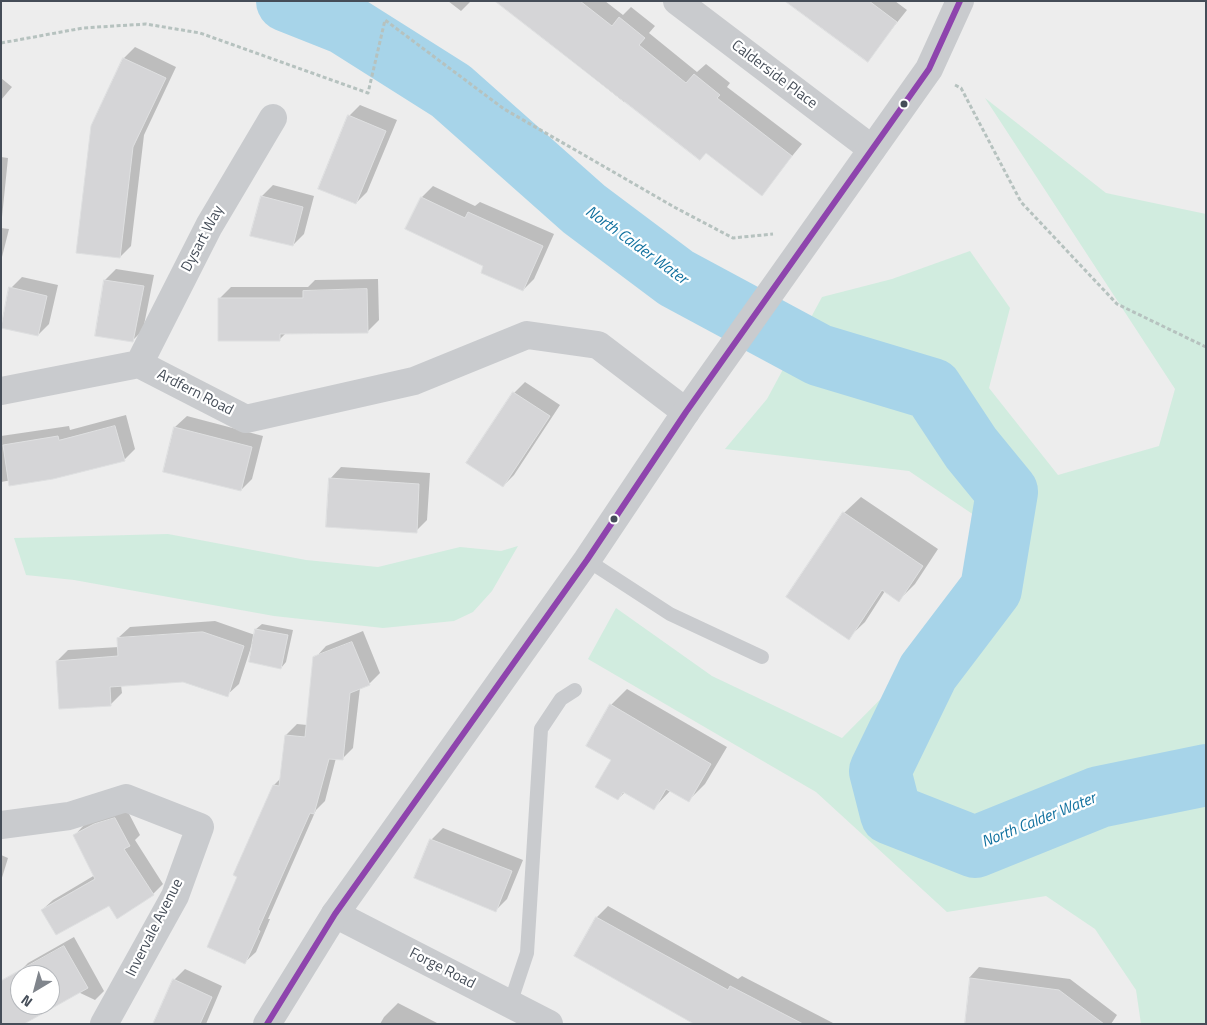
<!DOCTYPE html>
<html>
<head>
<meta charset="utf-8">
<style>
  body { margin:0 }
  #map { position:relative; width:1207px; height:1025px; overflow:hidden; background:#ededed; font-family:"Titillium Web",sans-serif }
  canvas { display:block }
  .frame { position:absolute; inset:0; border:2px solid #454d58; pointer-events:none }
  .north { position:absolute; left:10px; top:965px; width:50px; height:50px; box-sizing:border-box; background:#fff; border:1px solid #b5b8bc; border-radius:50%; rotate:217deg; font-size:14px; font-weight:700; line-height:20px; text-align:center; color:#454d58 }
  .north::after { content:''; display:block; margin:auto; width:18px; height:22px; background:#80858c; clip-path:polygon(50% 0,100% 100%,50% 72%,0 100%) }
</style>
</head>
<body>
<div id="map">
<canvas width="1207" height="1025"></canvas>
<div class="frame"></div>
<div class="north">N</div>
</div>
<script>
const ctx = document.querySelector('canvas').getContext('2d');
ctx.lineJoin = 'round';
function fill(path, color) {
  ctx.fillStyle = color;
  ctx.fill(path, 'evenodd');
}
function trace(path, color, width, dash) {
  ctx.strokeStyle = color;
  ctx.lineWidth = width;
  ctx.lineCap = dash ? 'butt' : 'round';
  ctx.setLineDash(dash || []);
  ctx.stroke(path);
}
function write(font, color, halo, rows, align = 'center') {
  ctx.font = font + ' "Titillium Web",sans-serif';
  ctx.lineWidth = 4.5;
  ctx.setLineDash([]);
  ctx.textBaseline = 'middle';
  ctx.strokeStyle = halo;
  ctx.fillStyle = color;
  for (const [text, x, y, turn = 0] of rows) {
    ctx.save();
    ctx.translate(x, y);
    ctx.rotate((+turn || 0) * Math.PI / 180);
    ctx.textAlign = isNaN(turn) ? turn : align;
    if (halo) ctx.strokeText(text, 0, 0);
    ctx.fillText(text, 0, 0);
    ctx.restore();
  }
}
fill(new Path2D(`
  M 985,98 L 1106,193 L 1206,214 L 1206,1024 L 1141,1024 L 1136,990 L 1095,929 L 1046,896 L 947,912 L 816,792 L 588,659 L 616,608 L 712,676 L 842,738 L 1027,551 L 909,471 L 725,449 L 767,399 L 822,297 L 892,279 L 970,251 L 1010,308 L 989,388 L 1058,475 L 1159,446 L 1175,389 Z
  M 168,534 L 306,560 L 378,567 L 460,547 L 501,551 L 518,546 L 492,591 L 473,612 L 454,621 L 383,628 L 274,616 L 74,580 L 26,575 L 14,538 Z`), '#d1ecdf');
fill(new Path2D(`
  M 448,1 L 471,1 L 461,11 Z
  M 497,1 L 605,1 L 623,15 L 631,7 L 655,26 L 649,33 L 697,72 L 706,64 L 730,83 L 727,87 L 802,144 L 761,194 L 706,152 L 626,100 L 624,102 Z
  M 786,1 L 895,1 L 907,10 L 867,60 Z
  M 135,47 L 176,67 L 144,135 L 131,246 L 120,257 L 92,127 L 124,58 Z
  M 1,78 L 12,87 L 1,100 Z
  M 360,105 L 397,120 L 367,192 L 356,203 L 349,116 Z
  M 1,157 L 8,158 L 1,227 Z
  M 273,185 L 314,196 L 304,234 L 293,245 L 262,196 Z
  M 433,186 L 475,206 L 480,202 L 554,234 L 534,279 L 523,290 L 485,266 L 407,228 L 422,197 Z
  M 1,228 L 9,229 L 1,261 Z
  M 116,269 L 154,275 L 143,330 L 132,341 L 105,280 Z
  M 22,277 L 58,285 L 49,324 L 38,335 L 11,288 Z
  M 378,279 L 379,320 L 368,331 L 286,333 L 279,340 L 220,298 L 231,287 L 308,287 L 315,280 Z
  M 525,382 L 560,405 L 514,475 L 503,486 L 514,393 Z
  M 126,415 L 135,449 L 124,460 L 1,482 L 1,436 L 69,426 L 70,430 Z
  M 187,416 L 263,436 L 252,479 L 241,490 L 175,427 Z
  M 341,467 L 430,473 L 427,520 L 416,531 L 330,479 Z
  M 861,497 L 938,549 L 915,584 L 899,600 L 885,591 L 865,622 L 848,638 L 844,513 Z
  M 215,621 L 255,635 L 256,629 L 262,624 L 293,630 L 286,662 L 281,668 L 252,644 L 239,684 L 227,695 L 183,680 L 121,685 L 122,693 L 111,704 L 57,661 L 68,650 L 119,647 L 118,638 L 130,627 Z
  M 363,631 L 380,673 L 369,684 L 360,688 L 353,748 L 342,759 L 336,758 L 325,801 L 316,810 L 268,919 L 270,919 L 256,952 L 244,963 L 239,877 L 274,785 L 281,778 L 286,735 L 297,724 L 307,725 L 315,658 L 326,646 Z
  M 627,689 L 727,747 L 705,784 L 689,800 L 671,790 L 654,808 L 625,792 L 618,799 L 612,760 L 611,705 Z
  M 126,808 L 140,835 L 135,840 L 163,884 L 153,894 L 109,904 L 42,910 L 53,900 L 95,875 L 74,836 L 84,825 Z
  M 443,828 L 523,860 L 507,899 L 496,910 L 416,878 L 432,839 Z
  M 1,855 L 8,858 L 1,881 Z
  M 608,906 L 738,979 L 742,976 L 833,1023 L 702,1024 L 576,956 L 597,917 Z
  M 74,937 L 104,991 L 95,1000 L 76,991 L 23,1023 L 1,1024 L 20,995 L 20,1005 L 50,1005 L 50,975 L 21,975 L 19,972 L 28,963 Z
  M 979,967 L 1070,979 L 1117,1015 L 1111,1024 L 1031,1024 L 969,978 Z
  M 185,969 L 222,986 L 206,1024 L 154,1024 L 174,980 Z
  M 398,1003 L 439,1024 L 380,1024 L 384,1017 Z`), '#0003');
trace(new Path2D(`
  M 287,1 L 345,24 L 451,91 L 584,209 L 676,278 L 819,355 L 932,389 L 971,448 L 1007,492 L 991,589 L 928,672 L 880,771 L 891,814 L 975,847 L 1099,797 L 1206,775`), '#a7d4e9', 62);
const building = new Path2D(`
  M 495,1 L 580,1 L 612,26 L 619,17 L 645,38 L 639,45 L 686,83 L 694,74 L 720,95 L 717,98 L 792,156 L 762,196 L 706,153 L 700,160 Z
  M 785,1 L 869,1 L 897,22 L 868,62 Z
  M 123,58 L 166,78 L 133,147 L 120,258 L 76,253 L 91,126 Z
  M 348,115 L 386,131 L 356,204 L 318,189 Z
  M 261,196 L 303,207 L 293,246 L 250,236 Z
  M 421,197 L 465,218 L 468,212 L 543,246 L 523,291 L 481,273 L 483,266 L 405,229 Z
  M 104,280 L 144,286 L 133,342 L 95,336 Z
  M 9,287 L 47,296 L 38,336 L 1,328 Z
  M 367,289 L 368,333 L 280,334 L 280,341 L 218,341 L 218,298 L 303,298 L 303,291 Z
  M 513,392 L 550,416 L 503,487 L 466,463 Z
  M 115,426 L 125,461 L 53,479 L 9,486 L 3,445 L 58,436 L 59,440 Z
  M 174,427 L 252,447 L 241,491 L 163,472 Z
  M 329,478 L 419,484 L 417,533 L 326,527 Z
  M 843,512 L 923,566 L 899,602 L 882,590 L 849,640 L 786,597 Z
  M 255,629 L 288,635 L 281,669 L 249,662 Z
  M 203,632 L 244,646 L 228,697 L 183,682 L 110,687 L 111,706 L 59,709 L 56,661 L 118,656 L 117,638 Z
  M 352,642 L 370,685 L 350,693 L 343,760 L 329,759 L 314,814 L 310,813 L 258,930 L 260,931 L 245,964 L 207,947 L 237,877 L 233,875 L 273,785 L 279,786 L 285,735 L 305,737 L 313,657 Z
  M 610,704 L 711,764 L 689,802 L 666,789 L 654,810 L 623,792 L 618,800 L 595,787 L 611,760 L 586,746 Z
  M 115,818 L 130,846 L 124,849 L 154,895 L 117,919 L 109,906 L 56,935 L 41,910 L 95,879 L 73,835 L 94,824 Z
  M 430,839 L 512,871 L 496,912 L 414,878 Z
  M 596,917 L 728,990 L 730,986 L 803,1024 L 694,1024 L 574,956 Z
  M 64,946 L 88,988 L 24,1024 L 1,1024 L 1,981 ZM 20,975 L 50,975 L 50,1005 L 20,1005 Z
  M 970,978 L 1059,990 L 1104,1024 L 965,1024 Z
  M 173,979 L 212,997 L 200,1024 L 153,1024 Z`);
fill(building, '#d5d5d7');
trace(building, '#dedfe0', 1);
trace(new Path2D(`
  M 1,43 L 83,28 L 146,24 L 200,33 L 368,93 L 385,20 L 504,109 L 676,208 L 733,238 L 773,234
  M 955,85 L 961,88 L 1021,202 L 1117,304 L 1206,347`), '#b6c2bf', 3, [4, 2.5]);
trace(new Path2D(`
  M 587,560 L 670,614 L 762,657
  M 510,1004 L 527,953 L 541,729 L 561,699 L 575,690`), '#c9cbce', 14);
trace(new Path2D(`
  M 677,1 L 872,149
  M 139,364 L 209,226 L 273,118
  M 1,391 L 139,364 L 246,419 L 414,381 L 527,335 L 598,345 L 686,412
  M 1,825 L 69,816 L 126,798 L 200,827 L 175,896 L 104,1024
  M 335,914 L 549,1024`), '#c9cbce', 28);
trace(new Path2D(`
  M 267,1024 L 335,914 L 587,560 L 686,412 L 929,69 L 960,1`), '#c9cbce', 28);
trace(new Path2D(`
  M 267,1024 L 335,914 L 587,560 L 686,412 L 929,69 L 960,1`), '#8e44ad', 6);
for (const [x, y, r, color] of [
  [904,104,4.5,"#454d58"],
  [614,519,4.5,"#454d58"]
]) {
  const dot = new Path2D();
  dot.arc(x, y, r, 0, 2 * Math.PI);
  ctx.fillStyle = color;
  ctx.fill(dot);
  trace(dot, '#fff', 2);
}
write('15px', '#454d58', '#fff', [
  ["Calderside Place",774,75,37],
  ["Dysart Way",203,239,-62],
  ["Ardfern Road",195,393,27],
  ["Invervale Avenue",155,928,-63],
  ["Forge Road",442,969,27]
]);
write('italic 16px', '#11719f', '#fff', [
  ["North Calder Water",636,246,36],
  ["North Calder Water",1039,821,-22]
]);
</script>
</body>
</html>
